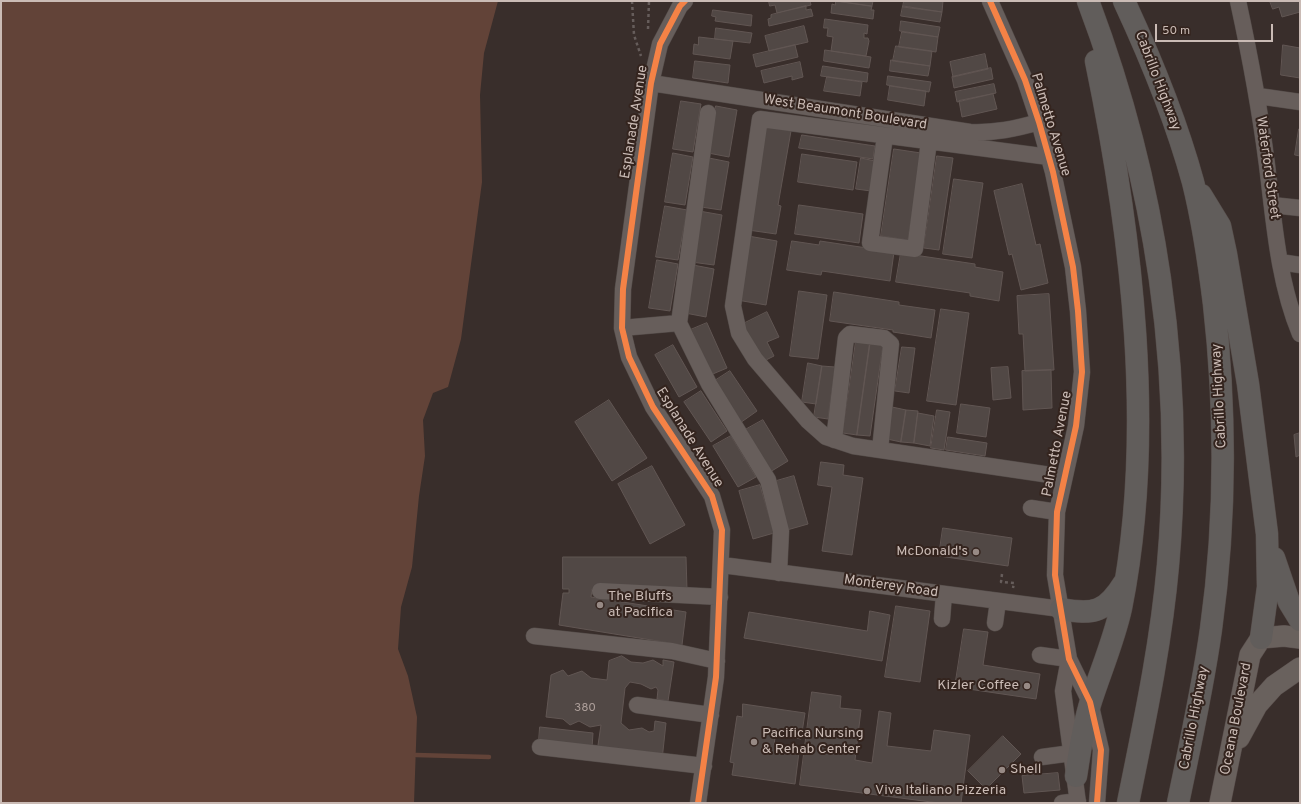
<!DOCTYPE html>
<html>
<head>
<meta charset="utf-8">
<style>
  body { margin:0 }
  #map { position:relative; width:1301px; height:804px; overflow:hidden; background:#392e2b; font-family:Overpass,sans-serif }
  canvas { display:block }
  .frame { position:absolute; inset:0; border:2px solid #cabbb5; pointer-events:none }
  .scale { position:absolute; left:1155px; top:24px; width:118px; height:18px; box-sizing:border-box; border:2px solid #cabbb5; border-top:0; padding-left:5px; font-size:12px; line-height:14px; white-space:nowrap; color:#cabbb5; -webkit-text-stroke:3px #34241e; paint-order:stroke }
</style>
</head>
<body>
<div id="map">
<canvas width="1301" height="804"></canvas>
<div class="frame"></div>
<div class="scale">50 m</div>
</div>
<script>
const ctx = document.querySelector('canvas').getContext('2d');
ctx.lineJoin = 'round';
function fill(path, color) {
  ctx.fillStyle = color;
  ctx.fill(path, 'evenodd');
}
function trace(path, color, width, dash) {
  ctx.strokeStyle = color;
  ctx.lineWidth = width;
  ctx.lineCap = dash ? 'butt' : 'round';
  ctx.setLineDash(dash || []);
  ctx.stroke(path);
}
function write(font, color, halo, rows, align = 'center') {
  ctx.font = font + ' Overpass,sans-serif';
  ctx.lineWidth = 4;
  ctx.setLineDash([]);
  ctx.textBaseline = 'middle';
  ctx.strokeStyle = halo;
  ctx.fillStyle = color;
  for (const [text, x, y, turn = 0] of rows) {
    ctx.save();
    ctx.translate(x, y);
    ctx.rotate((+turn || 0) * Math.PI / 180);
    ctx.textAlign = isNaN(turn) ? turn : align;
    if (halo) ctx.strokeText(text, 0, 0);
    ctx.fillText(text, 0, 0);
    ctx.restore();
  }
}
fill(new Path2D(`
  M 1,1 L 498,1 L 484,53 L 480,95 L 482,182 L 461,339 L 448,387 L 433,393 L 423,420 L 425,456 L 419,496 L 412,567 L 401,607 L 398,649 L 408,676 L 417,717 L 414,803 L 1,803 Z`), '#624338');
trace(new Path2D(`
  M 416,755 L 489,757`), '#624338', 4.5);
const building = new Path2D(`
  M 769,1 L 810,1 L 811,5 L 777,13 L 775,5 L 770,6 Z
  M 836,1 L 872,6 L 871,10 L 874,10 L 873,19 L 831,13 L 832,4 L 835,5 Z
  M 836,1 L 873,1 L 872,6 Z
  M 904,1 L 943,1 L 942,12 L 903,7 Z
  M 1270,1 L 1300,1 L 1300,12 L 1282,17 L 1279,7 L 1273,9 Z
  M 806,6 L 806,10 L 811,9 L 813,16 L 769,26 L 768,19 L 771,18 L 771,15 Z
  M 903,6 L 942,12 L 940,22 L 901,16 Z
  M 713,10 L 752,15 L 751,26 L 715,21 L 716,17 L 712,16 Z
  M 825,19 L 868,25 L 867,34 L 864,33 L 864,38 L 868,38 L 869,41 L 866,56 L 831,51 L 833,37 L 827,36 L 828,28 L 824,28 Z
  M 901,21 L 940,27 L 938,37 L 900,31 Z
  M 804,26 L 808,42 L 769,51 L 765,36 Z
  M 716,28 L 752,33 L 750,43 L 715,39 Z
  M 902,32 L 938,37 L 936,52 L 899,47 Z
  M 699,37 L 733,41 L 730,59 L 693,54 L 694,44 L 698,45 Z
  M 795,45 L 798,57 L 756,67 L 753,55 Z
  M 1283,45 L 1300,48 L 1300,78 L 1281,75 Z
  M 896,46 L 932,51 L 930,66 L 893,61 Z
  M 825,50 L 871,57 L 869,68 L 824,61 Z
  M 985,54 L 988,69 L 953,77 L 950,62 Z
  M 891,60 L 930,66 L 928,76 L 890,71 Z
  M 695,61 L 730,65 L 728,83 L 693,78 Z
  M 800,62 L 803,77 L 792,80 L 792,76 L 764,83 L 761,71 Z
  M 823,66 L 868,73 L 867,82 L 821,76 Z
  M 991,68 L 993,79 L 954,88 L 952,77 Z
  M 888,76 L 931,82 L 929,92 L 887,85 Z
  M 827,77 L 862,82 L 860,96 L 824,91 Z
  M 994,84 L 996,93 L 957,102 L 955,92 Z
  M 890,86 L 926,91 L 924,106 L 888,100 Z
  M 993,94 L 997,109 L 962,117 L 959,101 Z
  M 681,101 L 701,104 L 693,152 L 673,149 Z
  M 716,106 L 737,110 L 729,157 L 708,153 Z
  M 761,126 L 791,131 L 778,205 L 781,206 L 776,234 L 748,230 Z
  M 1299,129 L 1300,129 L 1300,156 L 1295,155 Z
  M 802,135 L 875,146 L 873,159 L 799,148 Z
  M 894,149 L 921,153 L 908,240 L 881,236 Z
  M 673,153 L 693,157 L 685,205 L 665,202 Z
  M 802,154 L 857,162 L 853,190 L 798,182 Z
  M 937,156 L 953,158 L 939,250 L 924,248 Z
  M 709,158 L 729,162 L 721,210 L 701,207 Z
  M 861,158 L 875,161 L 871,191 L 856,189 Z
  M 954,179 L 983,183 L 972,258 L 943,254 Z
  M 1022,184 L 1036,245 L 1040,244 L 1048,283 L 1021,290 L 1012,254 L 1009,255 L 994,191 Z
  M 799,205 L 863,214 L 859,243 L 795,234 Z
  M 665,206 L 687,210 L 678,260 L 656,257 Z
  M 699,211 L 722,215 L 714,265 L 691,262 Z
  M 748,236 L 777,241 L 766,305 L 737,300 Z
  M 792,241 L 819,245 L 820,241 L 894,252 L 890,281 L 822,271 L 821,275 L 787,270 Z
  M 901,253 L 975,264 L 975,267 L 1003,272 L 999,301 L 970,296 L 970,293 L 896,282 Z
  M 657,260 L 678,264 L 670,311 L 649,308 Z
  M 693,265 L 714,269 L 706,317 L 685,313 Z
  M 799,291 L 827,295 L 818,359 L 790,356 Z
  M 834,292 L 899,302 L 899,305 L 935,310 L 931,338 L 893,332 L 893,330 L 830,321 Z
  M 1049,294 L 1054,370 L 1025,371 L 1023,334 L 1019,334 L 1017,296 Z
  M 941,309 L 969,313 L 956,405 L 927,401 Z
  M 767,312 L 779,337 L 767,342 L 774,356 L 764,361 L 741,325 Z
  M 707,323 L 727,368 L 708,376 L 688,331 Z
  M 856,341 L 870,343 L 857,435 L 843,433 Z
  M 870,343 L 883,345 L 870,436 L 857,435 Z
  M 673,345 L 697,387 L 679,397 L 655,355 Z
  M 902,347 L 915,348 L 909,393 L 895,391 Z
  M 808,363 L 822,366 L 816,404 L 802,402 Z
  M 822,366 L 835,367 L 828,419 L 814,417 Z
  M 1008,367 L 1011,398 L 993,400 L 991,368 Z
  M 1051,370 L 1052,408 L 1023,410 L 1022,371 Z
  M 730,371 L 757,411 L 740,423 L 713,382 Z
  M 701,391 L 727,431 L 711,442 L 684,402 Z
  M 609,400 L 647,458 L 612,481 L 575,422 Z
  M 961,404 L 990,408 L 986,437 L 957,433 Z
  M 892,407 L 906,410 L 901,442 L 887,439 Z
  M 906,410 L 918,411 L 914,443 L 901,442 Z
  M 937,410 L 950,412 L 944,450 L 931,448 Z
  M 918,413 L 934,416 L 930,446 L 914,443 Z
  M 763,420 L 788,461 L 770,472 L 745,430 Z
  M 1300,433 L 1300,455 L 1296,457 L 1294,435 Z
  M 731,436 L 756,477 L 738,487 L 713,446 Z
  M 948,437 L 987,443 L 985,456 L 946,450 Z
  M 821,462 L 844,465 L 843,475 L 863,478 L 852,555 L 822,551 L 832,487 L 818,485 Z
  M 652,466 L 685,525 L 650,544 L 618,484 Z
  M 794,476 L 808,524 L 787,530 L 773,482 Z
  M 760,485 L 774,533 L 753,539 L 739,491 Z
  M 943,528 L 1012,538 L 1008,566 L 939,556 Z
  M 563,557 L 686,557 L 687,590 L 592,589 L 591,597 L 686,612 L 682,645 L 559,625 L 563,593 L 569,593 L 569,589 L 563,589 Z
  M 896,606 L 930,611 L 920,682 L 885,677 Z
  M 870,611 L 890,615 L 882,661 L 744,638 L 749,612 L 867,631 Z
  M 964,629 L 988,632 L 983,665 L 1040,674 L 1036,699 L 955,687 Z
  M 622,656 L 631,662 L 643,663 L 653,660 L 663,666 L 663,660 L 674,662 L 668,701 L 657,699 L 658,690 L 656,687 L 651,689 L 641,684 L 630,682 L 625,688 L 621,723 L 629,730 L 642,728 L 649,732 L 654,731 L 655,721 L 666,723 L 662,760 L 609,754 L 598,745 L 601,725 L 590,727 L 579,721 L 570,725 L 563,719 L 546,717 L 551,675 L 563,670 L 568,676 L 582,671 L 591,678 L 607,680 L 609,661 Z
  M 812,692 L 841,696 L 840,708 L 861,710 L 855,760 L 872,763 L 879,711 L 891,713 L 887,746 L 931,751 L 934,730 L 970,735 L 961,803 L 939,803 L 800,785 Z
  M 743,704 L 805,713 L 801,739 L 789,737 L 790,732 L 776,730 L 774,745 L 792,747 L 792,751 L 799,752 L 795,784 L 732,775 L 734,763 L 730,762 L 737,716 L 742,717 Z
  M 540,727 L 593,733 L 592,748 L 539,741 Z
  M 1003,736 L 1021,754 L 986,789 L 968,771 Z
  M 1058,773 L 1060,790 L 1024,793 L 1022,776 Z`);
fill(building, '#514845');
trace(building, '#615653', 1);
const minor = new Path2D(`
  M 685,1 L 680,6 L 660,44 L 651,83 L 623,289 L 622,328 L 629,357 L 653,407 L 712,496 L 722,530 L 716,677 L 698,803
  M 990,1 L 1025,80 L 1039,122 L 1053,172 L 1073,267 L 1078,311 L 1082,372 L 1076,426 L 1057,512 L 1055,575 L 1069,659 L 1090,702 L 1101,750 L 1097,803
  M 1238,1 C 1250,56 1260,110 1267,165 C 1274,221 1278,281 1300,334
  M 651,83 L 970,132 C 995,133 1015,129 1039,122
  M 1258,96 L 1300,102
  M 708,113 L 679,323 L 709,384 L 768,480 L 781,531 L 779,573
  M 885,136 L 870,243 L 915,249 L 929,141
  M 1049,157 L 760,119 L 733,306 L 739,333 L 755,359 L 808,421 L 826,437 L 853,446 L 1064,477
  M 1272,205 L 1300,208
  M 1280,262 L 1300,265
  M 622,328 L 679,323
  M 834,440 L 846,338 L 850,334 L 884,338 L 891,344 L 880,450
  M 1031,508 L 1057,512
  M 722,565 L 1061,609
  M 600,591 L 720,597
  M 942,619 L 944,594
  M 995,623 L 998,601
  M 534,636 L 672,651 L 717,661
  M 1040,655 L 1069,659
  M 1069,659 L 1063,691 L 1078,803
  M 637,705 L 711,715
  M 540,747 L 704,766
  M 1042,757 L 1072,753
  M 1062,803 L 1078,801`);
const major = new Path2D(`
  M 1239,738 L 1257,705 L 1274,686 L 1300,668
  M 1220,803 L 1250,655 L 1261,638 L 1284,636 L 1300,638`);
const highway = new Path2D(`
  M 1088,1 C 1156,181 1185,373 1168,565 C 1161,645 1144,724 1128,803
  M 1124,1 C 1151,59 1176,120 1193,182 C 1203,222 1209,263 1214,304 C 1226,411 1226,521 1211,629 C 1203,687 1190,745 1178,803
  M 1201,195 L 1220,226 L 1226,254 L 1248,384 L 1267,534 L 1268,587 L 1261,638
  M 1274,558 L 1289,602 L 1300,620
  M 1061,609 C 1094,615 1106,612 1124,583
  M 1076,776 C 1080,751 1083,726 1091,701 C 1101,670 1114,640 1121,608 C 1156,432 1132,235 1096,61`);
trace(minor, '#524a47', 17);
trace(major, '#564b49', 22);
trace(highway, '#554b48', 23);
trace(new Path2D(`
  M 632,1 L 634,35 L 641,56
  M 648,29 L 649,1
  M 1002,574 L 1001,582 L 1014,583 L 1013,588`), '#665d5b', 2.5, [3, 3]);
trace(minor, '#675e5b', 16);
trace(major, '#69615d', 21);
trace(highway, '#615d5b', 22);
trace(new Path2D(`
  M 685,1 L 680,6 L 660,44 L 651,83 L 623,289 L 622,328 L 629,357 L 653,407 L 712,496 L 722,530 L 716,677 L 698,803
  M 990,1 L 1025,80 L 1039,122 L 1053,172 L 1073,267 L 1078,311 L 1082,372 L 1076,426 L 1057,512 L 1055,575 L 1069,659 L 1090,702 L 1101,750 L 1097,803`), '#f48246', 6);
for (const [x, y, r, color] of [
  [976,552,4,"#978a85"],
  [600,605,4,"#978a85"],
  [1027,686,4,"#978a85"],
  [754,742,4,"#978a85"],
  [1002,770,4,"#978a85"],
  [867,791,4,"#978a85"]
]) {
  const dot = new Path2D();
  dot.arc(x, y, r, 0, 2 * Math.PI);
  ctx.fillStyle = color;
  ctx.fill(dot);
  trace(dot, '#34241e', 1.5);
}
write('12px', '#ac9e99', null, [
  ["380",585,709]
]);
write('14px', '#cabbb5', '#34241e', [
  ["Cabrillo Highway",1157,81,69],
  ["West Beaumont Boulevard",845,113,9],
  ["Esplanade Avenue",635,122,-81],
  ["Palmetto Avenue",1050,125,73],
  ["Waterford Street",1267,168,82],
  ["Cabrillo Highway",1220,396,-93],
  ["Esplanade Avenue",689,438,58],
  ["Palmetto Avenue",1058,444,-79],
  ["Monterey Road",891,587,8],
  ["Cabrillo Highway",1195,718,-79],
  ["Oceana Boulevard",1237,719,-79]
]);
write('14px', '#cabbb5', '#34241e', [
  ["McDonald's",968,552,"right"],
  ["The Bluffs",608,597],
  ["at Pacifica",608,613],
  ["Kizler Coffee",1019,686,"right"],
  ["Pacifica Nursing",762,734],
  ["& Rehab Center",762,750],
  ["Shell",1010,770],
  ["Viva Italiano Pizzeria",875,791]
], 'left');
</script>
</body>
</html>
